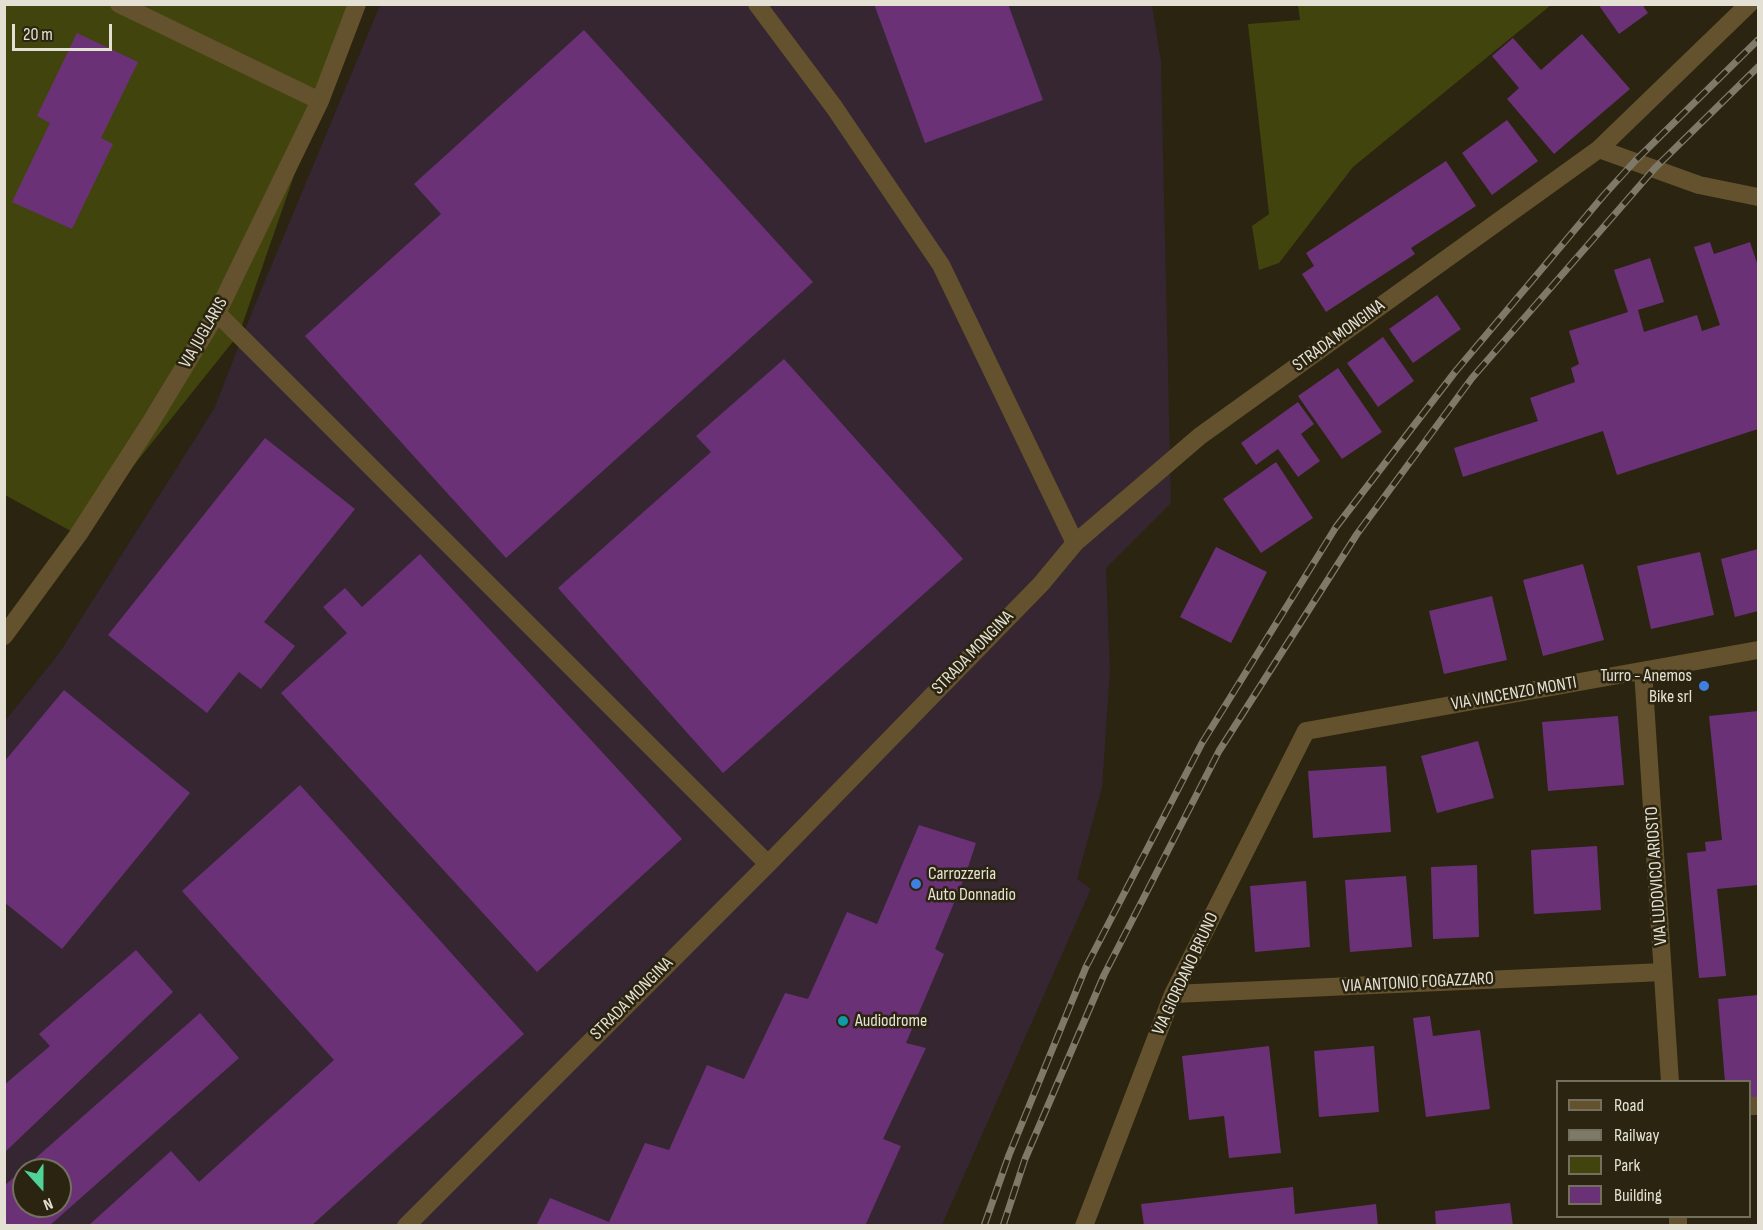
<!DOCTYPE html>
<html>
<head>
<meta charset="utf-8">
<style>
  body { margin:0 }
  #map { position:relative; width:1763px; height:1230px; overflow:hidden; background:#2a2410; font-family:"Sofia Sans Condensed",sans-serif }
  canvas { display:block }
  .frame { position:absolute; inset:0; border:6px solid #e4e1d4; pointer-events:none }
  .legend { position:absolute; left:1556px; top:1080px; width:195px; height:138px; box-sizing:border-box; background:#2a2410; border:2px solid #74705e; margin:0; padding:8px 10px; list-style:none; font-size:18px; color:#e4e1d4 }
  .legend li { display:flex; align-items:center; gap:12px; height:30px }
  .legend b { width:30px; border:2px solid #74705e }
  .north { position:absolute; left:12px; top:1158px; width:60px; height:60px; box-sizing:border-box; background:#2a2410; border:2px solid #74705e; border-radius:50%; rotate:159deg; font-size:16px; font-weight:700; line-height:24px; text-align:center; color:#e4e1d4 }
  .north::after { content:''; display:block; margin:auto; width:21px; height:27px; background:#4fd399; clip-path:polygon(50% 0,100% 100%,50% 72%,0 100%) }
  .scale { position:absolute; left:12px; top:24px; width:100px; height:27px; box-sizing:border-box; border:3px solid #e4e1d4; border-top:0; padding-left:8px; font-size:18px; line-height:21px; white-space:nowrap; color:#e4e1d4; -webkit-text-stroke:4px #2a2410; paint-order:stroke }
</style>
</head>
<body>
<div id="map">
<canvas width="1763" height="1230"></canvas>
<div class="frame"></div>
<ul class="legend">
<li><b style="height:8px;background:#63522d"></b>Road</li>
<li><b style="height:8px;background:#7e7968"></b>Railway</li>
<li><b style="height:16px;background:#41440d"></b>Park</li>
<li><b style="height:16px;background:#6b3177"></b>Building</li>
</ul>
<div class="north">N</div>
<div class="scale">20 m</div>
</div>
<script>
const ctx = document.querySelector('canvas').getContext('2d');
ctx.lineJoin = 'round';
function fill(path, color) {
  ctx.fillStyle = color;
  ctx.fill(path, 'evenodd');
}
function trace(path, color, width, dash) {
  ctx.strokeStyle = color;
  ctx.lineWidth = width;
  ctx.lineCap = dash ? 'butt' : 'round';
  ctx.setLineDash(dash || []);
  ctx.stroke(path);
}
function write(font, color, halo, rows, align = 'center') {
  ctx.font = font + ' "Sofia Sans Condensed",sans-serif';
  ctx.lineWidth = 5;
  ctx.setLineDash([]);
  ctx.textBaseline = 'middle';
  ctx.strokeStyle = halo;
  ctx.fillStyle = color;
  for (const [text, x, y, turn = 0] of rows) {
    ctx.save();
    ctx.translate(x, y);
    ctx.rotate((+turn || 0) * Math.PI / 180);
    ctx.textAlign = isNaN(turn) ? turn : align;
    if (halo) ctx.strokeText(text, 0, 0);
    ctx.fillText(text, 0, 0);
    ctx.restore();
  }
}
fill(new Path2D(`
  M 380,5 L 1152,5 L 1161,61 L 1171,503 L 1106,568 L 1110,671 L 1102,788 L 1077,879 L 1091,889 L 942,1225 L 5,1225 L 4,722 L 60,652 L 214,409 L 252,312 ZM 24,1170 L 60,1170 L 60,1206 L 24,1206 Z`), '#352631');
fill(new Path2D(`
  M 4,5 L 357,5 L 320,101 L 239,334 L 78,535 L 5,495 Z
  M 1298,5 L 1551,5 L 1353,167 L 1279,263 L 1259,270 L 1252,226 L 1269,214 L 1248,24 L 1300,20 Z`), '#41440d');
fill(new Path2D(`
  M 874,4 L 1008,4 L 1043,100 L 925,143 Z
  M 1598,4 L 1642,4 L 1648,13 L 1619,34 Z
  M 584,30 L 813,282 L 506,558 L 305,336 L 441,214 L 414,184 Z
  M 77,33 L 138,62 L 101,138 L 113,144 L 72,229 L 12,202 L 50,123 L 37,116 Z
  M 1582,34 L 1630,89 L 1554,154 L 1507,99 L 1519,88 L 1492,56 L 1513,38 L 1541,70 Z
  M 1507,120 L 1538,161 L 1492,195 L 1462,153 Z
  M 1446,161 L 1476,206 L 1411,248 L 1415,254 L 1326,312 L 1302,274 L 1314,266 L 1306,253 Z
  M 1710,242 L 1714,254 L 1750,242 L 1758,266 L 1758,429 L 1617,475 L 1603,431 L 1463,477 L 1454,448 L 1538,421 L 1530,398 L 1575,382 L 1571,368 L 1579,364 L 1569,331 L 1628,312 L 1614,270 L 1650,258 L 1664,302 L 1638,310 L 1644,332 L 1697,315 L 1702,331 L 1720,325 L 1694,247 Z
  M 1437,295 L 1461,329 L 1413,363 L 1389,329 Z
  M 1383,337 L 1414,381 L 1378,407 L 1347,363 Z
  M 784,359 L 963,559 L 723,773 L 558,588 L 711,452 L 696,436 Z
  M 1338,368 L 1382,432 L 1342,459 L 1298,396 Z
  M 1298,402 L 1314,424 L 1301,434 L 1320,461 L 1298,477 L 1278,449 L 1256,465 L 1241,443 Z
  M 265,438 L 355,509 L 264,622 L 295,646 L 261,689 L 239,672 L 207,713 L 108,635 Z
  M 1276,462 L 1313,518 L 1261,553 L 1223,499 Z
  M 1216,547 L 1267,572 L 1231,643 L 1180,617 Z
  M 1758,549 L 1758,611 L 1735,617 L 1721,559 Z
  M 1700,552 L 1714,615 L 1651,629 L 1637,566 Z
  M 420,554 L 682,839 L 537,972 L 281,693 L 347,633 L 323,607 L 345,588 L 362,607 Z
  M 1583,564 L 1604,640 L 1543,656 L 1523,580 Z
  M 1492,596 L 1507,660 L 1444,674 L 1429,611 Z
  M 64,690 L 190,793 L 62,949 L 4,902 L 4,762 Z
  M 1758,711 L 1758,885 L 1717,889 L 1726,976 L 1699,978 L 1687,853 L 1706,851 L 1705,842 L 1722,840 L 1709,716 Z
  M 1618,716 L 1624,785 L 1548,791 L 1542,722 Z
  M 1478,741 L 1494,798 L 1437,813 L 1421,756 Z
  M 1386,766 L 1391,832 L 1313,838 L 1308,771 Z
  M 300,785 L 524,1034 L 311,1226 L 88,1226 L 171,1151 L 199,1182 L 334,1060 L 182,891 Z
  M 919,825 L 976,843 L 965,876 L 935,949 L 944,954 L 906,1043 L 926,1048 L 883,1139 L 901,1146 L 865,1226 L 536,1226 L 550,1198 L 609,1222 L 645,1143 L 669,1150 L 707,1065 L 744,1079 L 785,993 L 808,999 L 847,912 L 877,924 Z
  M 1597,846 L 1601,910 L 1534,914 L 1531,850 Z
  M 1477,865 L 1479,937 L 1433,939 L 1431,867 Z
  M 1406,876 L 1412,947 L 1350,952 L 1345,880 Z
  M 1306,881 L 1310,947 L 1255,952 L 1250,886 Z
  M 136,950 L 173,992 L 4,1153 L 4,1085 L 50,1046 L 39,1034 Z
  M 1758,995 L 1758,1103 L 1750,1104 L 1750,1082 L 1725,1082 L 1718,999 Z
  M 200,1013 L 239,1058 L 49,1226 L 4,1226 L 4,1186 ZM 24,1170 L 60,1170 L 60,1206 L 24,1206 Z
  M 1430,1016 L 1433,1036 L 1480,1030 L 1490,1109 L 1426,1117 L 1413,1018 Z
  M 1269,1046 L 1281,1153 L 1229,1158 L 1224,1116 L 1189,1120 L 1182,1056 Z
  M 1374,1046 L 1379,1112 L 1319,1117 L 1314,1051 Z
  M 1293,1187 L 1295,1214 L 1376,1204 L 1378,1226 L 1144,1226 L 1141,1204 Z
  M 1510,1203 L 1513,1226 L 1436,1226 L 1435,1211 Z`), '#6b3177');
trace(new Path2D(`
  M 119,4 L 320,101
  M 757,4 L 834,107 L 941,265 L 1075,543
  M 1599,149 L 1699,185 L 1758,197
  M 217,313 L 768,864
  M 4,636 L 78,535 L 149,425 L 217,313 L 320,101 L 357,4
  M 1643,671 L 1670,1082
  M 1173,994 L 1663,972
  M 1750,1106 L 1758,1106
  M 1678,1216 L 1678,1226
  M 406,1226 L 768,864 L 1041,584 L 1075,543 L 1200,436 L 1599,149 L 1749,4
  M 1084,1226 L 1173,994 L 1306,731 L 1758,650`), '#63522d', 18);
const rail = new Path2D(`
  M 984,1226 L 1009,1155 L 1086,967 L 1202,743 L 1336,527 L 1455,372 L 1604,195 L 1635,161 L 1758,40
  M 1003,1226 L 1025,1159 L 1104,975 L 1219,751 L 1357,534 L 1472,378 L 1655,168 L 1758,67`);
trace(rail, '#7e7968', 7);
trace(rail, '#2a2410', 4.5, [14]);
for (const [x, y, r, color] of [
  [1704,686,6,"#3f7fe0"],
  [916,884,6,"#3f7fe0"],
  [843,1021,6,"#0f9aa8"]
]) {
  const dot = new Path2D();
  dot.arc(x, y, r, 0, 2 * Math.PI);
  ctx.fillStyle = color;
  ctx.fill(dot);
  trace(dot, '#2a2410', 2);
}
write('18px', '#e4e1d4', '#2a2410', [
  ["VIA JUGLARIS",204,333,-60],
  ["STRADA MONGINA",1339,336,-36],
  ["STRADA MONGINA",973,653,-46],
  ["VIA VINCENZO MONTI",1514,694,-10],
  ["VIA LUDOVICO ARIOSTO",1657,876,-94],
  ["VIA GIORDANO BRUNO",1186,974,-65],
  ["VIA ANTONIO FOGAZZARO",1418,983,-3],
  ["STRADA MONGINA",632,999,-45]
]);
write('18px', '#e4e1d4', '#2a2410', [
  ["Turro - Anemos",1692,676,"right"],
  ["Bike srl",1692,697,"right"],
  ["Carrozzeria",928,874],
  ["Auto Donnadio",928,895],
  ["Audiodrome",855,1021]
], 'left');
</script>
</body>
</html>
